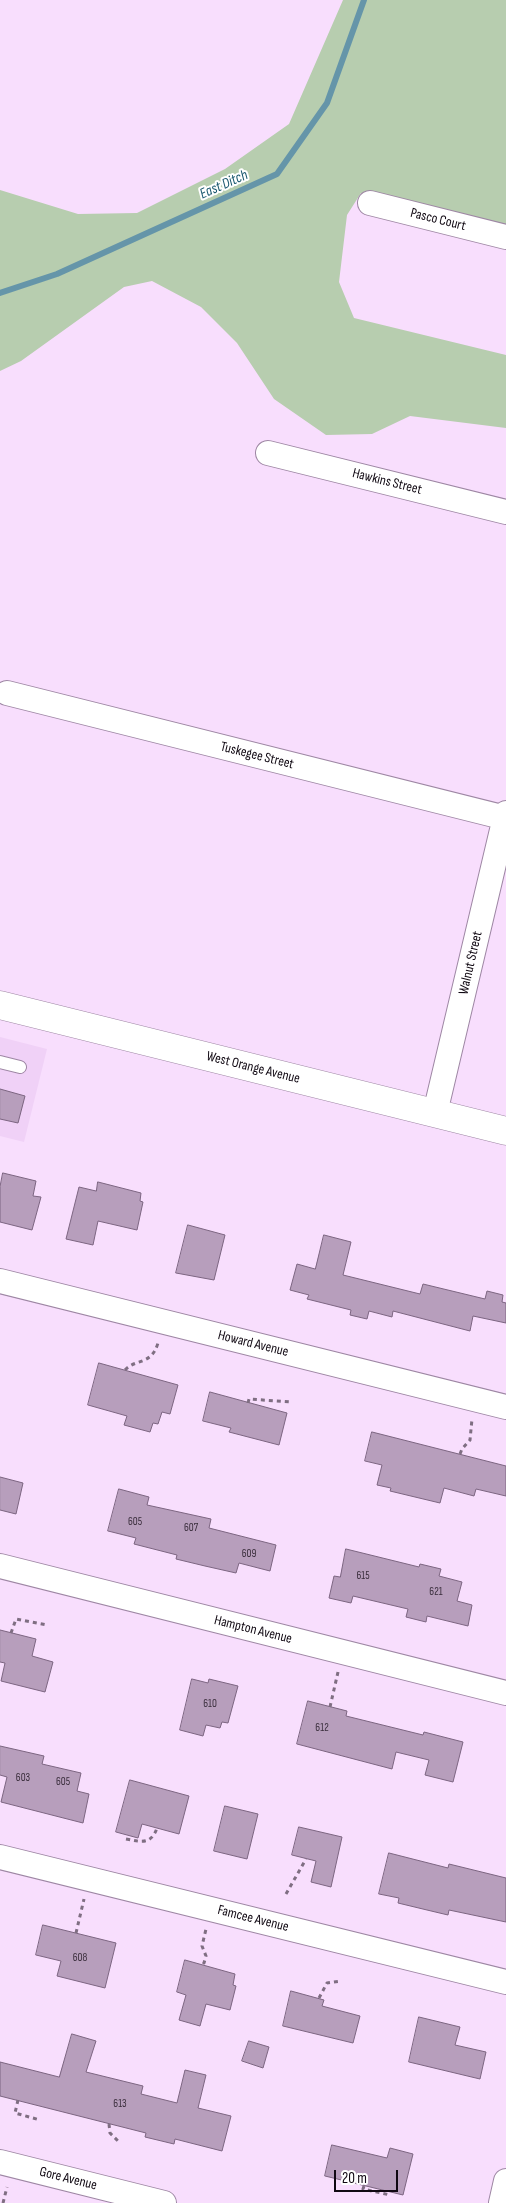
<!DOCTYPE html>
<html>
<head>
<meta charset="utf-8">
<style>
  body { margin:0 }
  #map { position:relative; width:506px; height:2203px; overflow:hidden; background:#f8defd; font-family:"Sofia Sans Condensed",sans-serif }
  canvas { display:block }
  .scale { position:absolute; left:334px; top:2170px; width:64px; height:22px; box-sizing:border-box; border:2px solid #100812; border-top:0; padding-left:6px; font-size:15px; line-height:18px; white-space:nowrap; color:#100812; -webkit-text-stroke:4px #fff; paint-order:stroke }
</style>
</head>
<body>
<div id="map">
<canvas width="506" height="2203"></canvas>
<div class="scale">20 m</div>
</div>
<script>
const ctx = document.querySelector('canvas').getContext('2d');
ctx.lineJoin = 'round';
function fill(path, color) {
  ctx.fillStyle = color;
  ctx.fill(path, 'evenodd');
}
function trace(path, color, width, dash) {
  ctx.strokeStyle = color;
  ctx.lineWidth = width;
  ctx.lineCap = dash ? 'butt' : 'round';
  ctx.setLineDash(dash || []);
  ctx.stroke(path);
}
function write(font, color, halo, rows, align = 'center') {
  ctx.font = font + ' "Sofia Sans Condensed",sans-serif';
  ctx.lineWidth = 4;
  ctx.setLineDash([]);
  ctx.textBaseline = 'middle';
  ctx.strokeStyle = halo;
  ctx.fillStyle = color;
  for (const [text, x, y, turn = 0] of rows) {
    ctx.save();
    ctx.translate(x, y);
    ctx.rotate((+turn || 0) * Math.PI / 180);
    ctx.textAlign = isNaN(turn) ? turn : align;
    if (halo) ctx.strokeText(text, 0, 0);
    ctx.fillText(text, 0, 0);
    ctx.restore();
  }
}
fill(new Path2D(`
  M 0,1037 L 47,1049 L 24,1142 L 0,1136 Z`), '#f0d1f7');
fill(new Path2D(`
  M 343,0 L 506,0 L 506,229 L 361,193 L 347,215 L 339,282 L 354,318 L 506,355 L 506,428 L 410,416 L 372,434 L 326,435 L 274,399 L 237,343 L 201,307 L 152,281 L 124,287 L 21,361 L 0,371 L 0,190 L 78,214 L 137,213 L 225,169 L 289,124 Z`), '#b7cdaf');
trace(new Path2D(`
  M 0,293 L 57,274 L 277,174 L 327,103 L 364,0`), '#6595a9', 6);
const building = new Path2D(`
  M 0,1089 L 25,1096 L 18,1123 L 0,1119 Z
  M 3,1173 L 36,1181 L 33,1196 L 41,1197 L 32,1230 L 0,1222 L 0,1187 Z
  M 98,1182 L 141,1193 L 140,1201 L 143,1202 L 137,1230 L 98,1221 L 93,1245 L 66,1239 L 79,1187 L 96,1191 Z
  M 188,1225 L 225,1235 L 214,1280 L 176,1273 Z
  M 324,1235 L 351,1242 L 343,1275 L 420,1294 L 423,1284 L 485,1299 L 487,1291 L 503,1295 L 502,1302 L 506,1303 L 506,1323 L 473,1316 L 470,1331 L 393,1311 L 392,1317 L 369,1311 L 367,1319 L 350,1315 L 351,1310 L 307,1299 L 309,1295 L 290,1290 L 297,1264 L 315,1269 Z
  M 99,1363 L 178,1385 L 170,1414 L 162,1412 L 158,1424 L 153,1423 L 150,1432 L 124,1425 L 127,1416 L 88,1405 Z
  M 210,1392 L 287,1413 L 279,1445 L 229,1432 L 231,1428 L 203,1421 Z
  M 372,1432 L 506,1466 L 506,1496 L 476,1489 L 474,1496 L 444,1488 L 440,1503 L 390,1491 L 391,1488 L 377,1485 L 382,1465 L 365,1461 Z
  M 0,1477 L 23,1483 L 16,1514 L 0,1510 Z
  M 119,1489 L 149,1497 L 147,1505 L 211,1519 L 209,1528 L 276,1545 L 270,1571 L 239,1563 L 236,1573 L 205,1566 L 176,1559 L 177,1555 L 134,1544 L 136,1538 L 108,1531 Z
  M 346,1549 L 419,1567 L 420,1564 L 441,1569 L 439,1576 L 462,1582 L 457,1601 L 472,1605 L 468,1626 L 427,1616 L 426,1622 L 406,1617 L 408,1609 L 353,1596 L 351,1603 L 329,1598 L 334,1576 L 340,1577 Z
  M 0,1630 L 36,1639 L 32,1656 L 53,1662 L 45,1692 L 1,1681 L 5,1663 L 0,1662 Z
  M 192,1679 L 208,1683 L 209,1679 L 238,1686 L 228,1723 L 222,1722 L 220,1728 L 206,1725 L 203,1736 L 180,1730 Z
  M 308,1701 L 347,1711 L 346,1716 L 423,1735 L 424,1732 L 463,1742 L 453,1782 L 425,1775 L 429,1760 L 396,1752 L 392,1769 L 297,1744 Z
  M 0,1746 L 44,1756 L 42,1764 L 81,1773 L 77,1791 L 89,1794 L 83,1823 L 1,1802 L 7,1777 L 0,1775 Z
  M 130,1780 L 189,1796 L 179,1834 L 142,1824 L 138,1838 L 116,1832 Z
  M 225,1806 L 258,1814 L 247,1859 L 214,1851 Z
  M 299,1827 L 342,1837 L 331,1887 L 311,1882 L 316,1861 L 292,1855 Z
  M 389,1853 L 448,1868 L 449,1864 L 506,1878 L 506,1922 L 449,1910 L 448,1915 L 427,1910 L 398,1903 L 399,1898 L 379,1894 Z
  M 43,1925 L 116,1943 L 105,1988 L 57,1976 L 61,1961 L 36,1955 Z
  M 185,1960 L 235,1974 L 233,1985 L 236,1986 L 230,2010 L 206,2004 L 200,2026 L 179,2020 L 186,1995 L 177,1992 Z
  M 291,1991 L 324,2000 L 322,2006 L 360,2016 L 353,2043 L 283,2026 Z
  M 419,2017 L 460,2027 L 455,2045 L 486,2052 L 480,2079 L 409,2062 Z
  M 72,2034 L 96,2041 L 86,2072 L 143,2086 L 141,2094 L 177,2103 L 185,2070 L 206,2075 L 198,2108 L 231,2116 L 222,2151 L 175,2139 L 174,2144 L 145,2137 L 146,2133 L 0,2096 L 0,2062 L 59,2077 Z
  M 249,2041 L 269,2047 L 263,2068 L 242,2061 Z
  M 332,2145 L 387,2158 L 390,2148 L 413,2154 L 403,2195 L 325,2176 Z`);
fill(building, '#b79ebc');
trace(building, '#7c6581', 1);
const lane = new Path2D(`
  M 0,1062 L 20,1067`);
const street = new Path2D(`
  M 370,203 L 506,237
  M 268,453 L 506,512
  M 7,693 L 506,818
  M 435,1113 L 506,813
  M 0,1281 L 506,1407
  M 0,1566 L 506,1693
  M 0,1857 L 506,1982
  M 0,2162 L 164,2203
  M 501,2203 L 506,2181`);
const secondary = new Path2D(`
  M 0,1005 L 506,1131`);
trace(lane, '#9e87a4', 14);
trace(street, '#9e87a4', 26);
trace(secondary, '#9e87a4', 29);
trace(new Path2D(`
  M 125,1370 C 136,1358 151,1366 158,1343
  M 248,1403 L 249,1399 L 291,1402
  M 460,1454 L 462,1449 L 470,1440 L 472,1419
  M 11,1633 L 16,1619 L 47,1625
  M 330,1707 L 338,1672
  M 126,1839 C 141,1842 151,1845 157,1828
  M 286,1894 L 306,1859
  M 76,1933 L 84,1899
  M 203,1962 L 204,1963 L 206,1956 L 202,1946 L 206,1929
  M 319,1998 L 327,1983 L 341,1981
  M 18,2100 L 15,2113 L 40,2120
  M 109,2124 L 110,2133 L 119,2142
  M 364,2186 L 363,2189 L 390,2195
  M 3,2203 L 7,2187`), '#7f6e82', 3, [4, 4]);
trace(lane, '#fff', 12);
trace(street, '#fff', 24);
trace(secondary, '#fff', 28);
write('11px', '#3a2e3c', null, [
  ["605",135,1522],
  ["607",191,1528],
  ["609",249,1554],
  ["615",363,1576],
  ["621",436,1592],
  ["610",210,1704],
  ["612",322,1728],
  ["603",23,1778],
  ["605",63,1782],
  ["608",80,1958],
  ["613",120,2104]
]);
write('14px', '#100812', '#fff', [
  ["Pasco Court",438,220,14],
  ["Hawkins Street",387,482,14],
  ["Tuskegee Street",257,756,14],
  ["Walnut Street",471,963,-77],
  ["West Orange Avenue",253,1068,14],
  ["Howard Avenue",253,1344,14],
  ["Hampton Avenue",253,1630,14],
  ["Famcee Avenue",253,1919,14],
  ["Gore Avenue",68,2179,14]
]);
write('italic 15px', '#1a586f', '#fff', [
  ["East Ditch",224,185,-24]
]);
</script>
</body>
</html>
